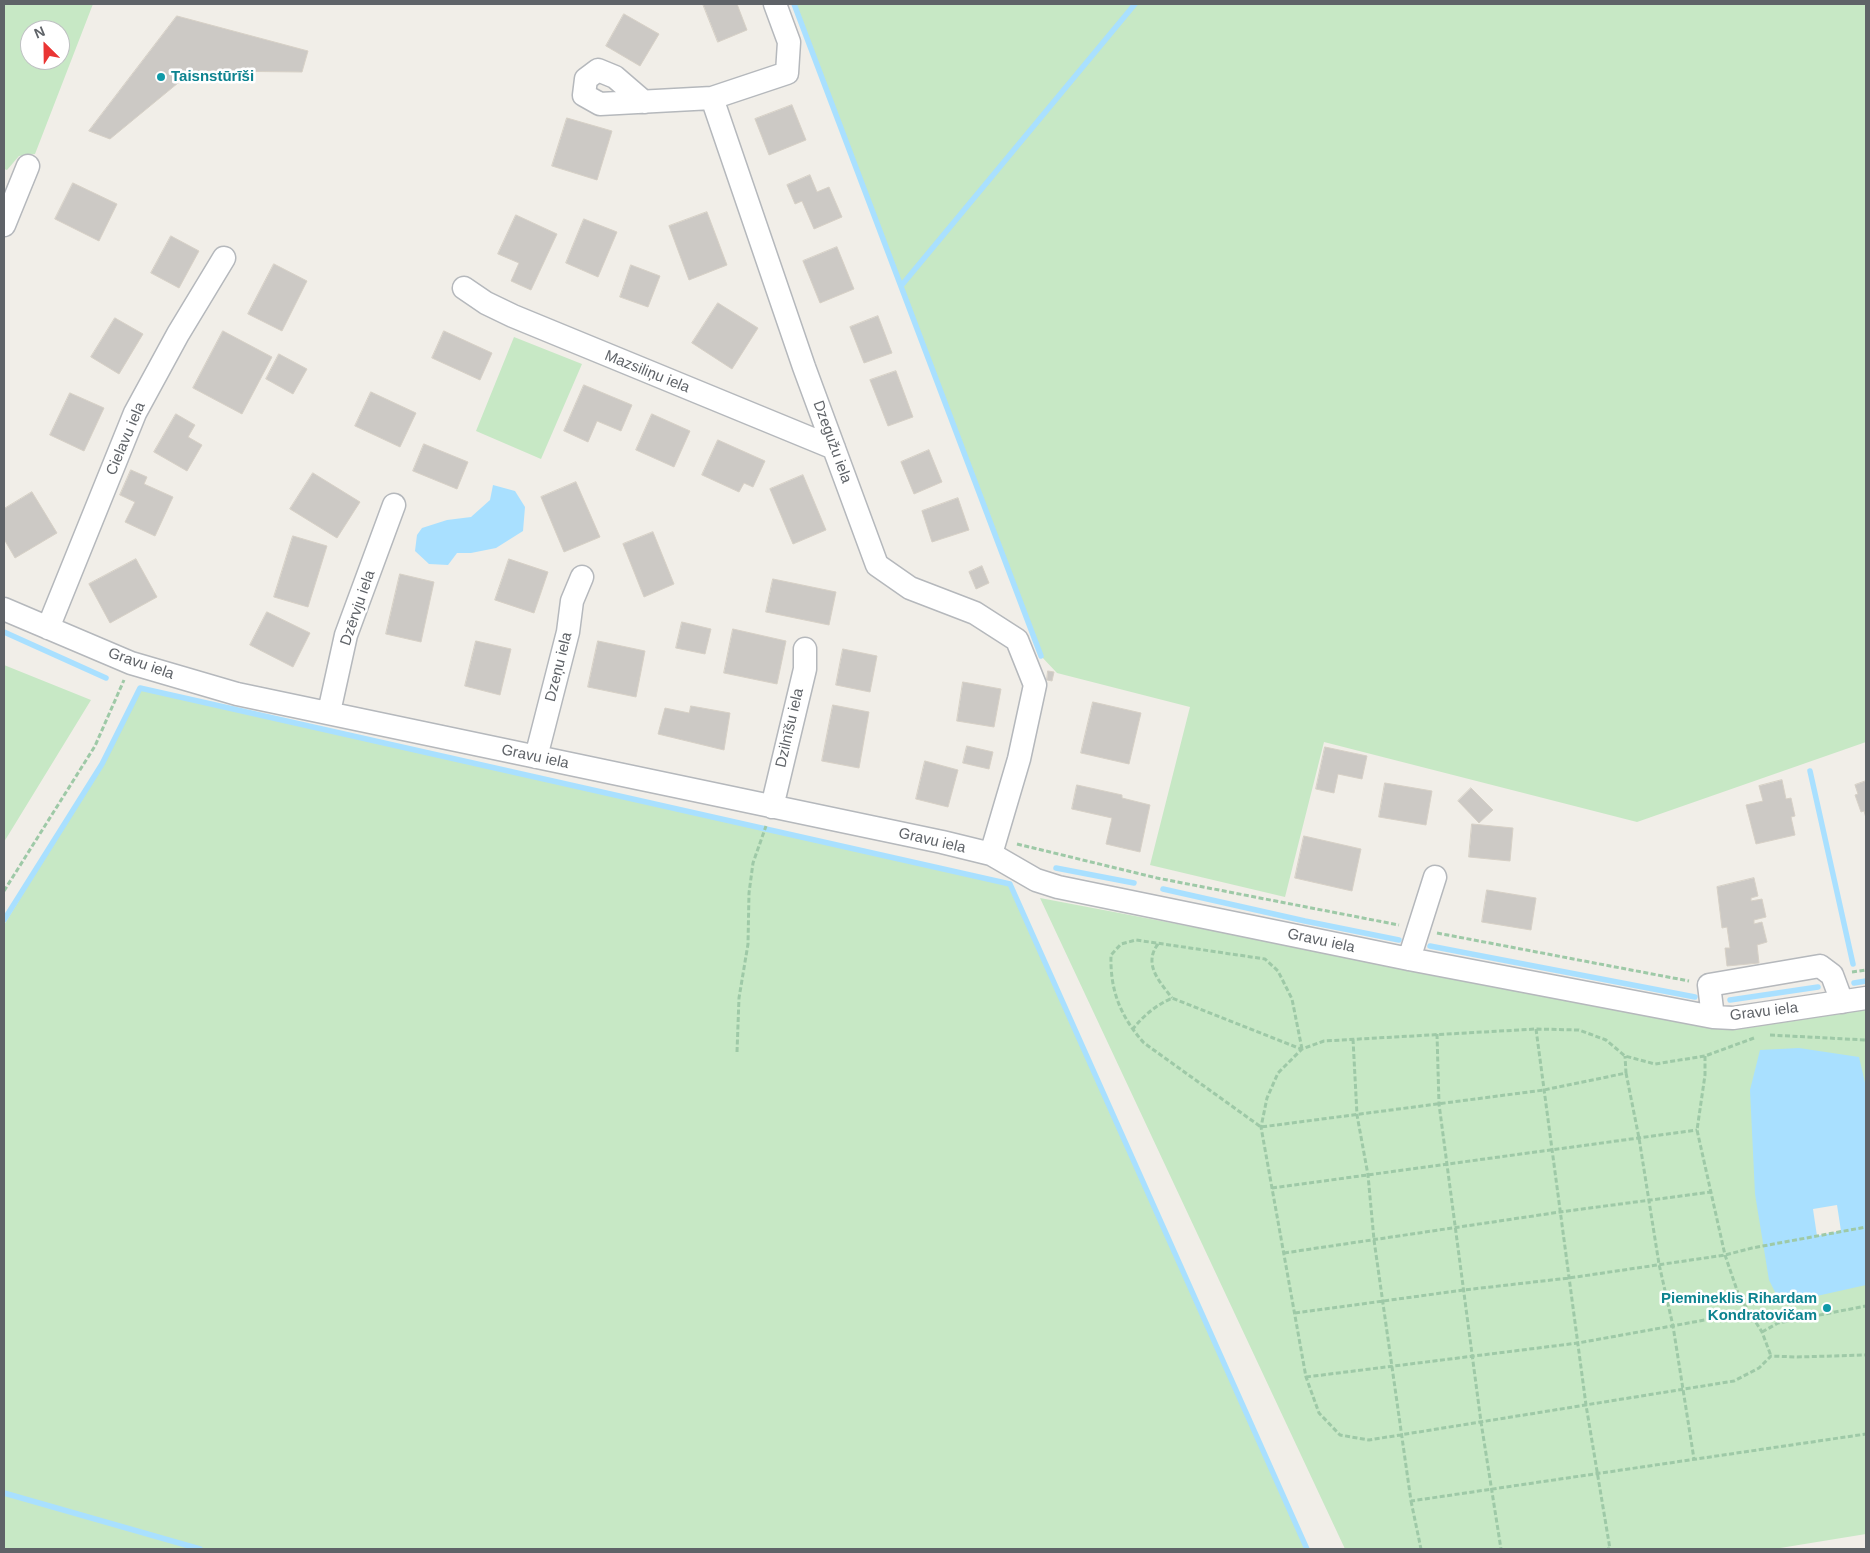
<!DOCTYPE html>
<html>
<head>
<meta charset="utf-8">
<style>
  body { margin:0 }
  #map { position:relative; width:1870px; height:1553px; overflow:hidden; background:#f1eee8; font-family:Arial,sans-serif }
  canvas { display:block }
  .frame { position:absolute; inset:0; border:5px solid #5f6368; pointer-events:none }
  .north { position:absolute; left:20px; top:20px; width:50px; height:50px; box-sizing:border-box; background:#fff; border:1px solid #bfc1c3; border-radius:50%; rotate:337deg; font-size:14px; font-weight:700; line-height:20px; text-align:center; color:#5f6368 }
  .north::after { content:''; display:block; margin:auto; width:18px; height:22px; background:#ea3534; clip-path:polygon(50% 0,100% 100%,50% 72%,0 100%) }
</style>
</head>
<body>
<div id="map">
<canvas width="1870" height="1553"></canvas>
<div class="frame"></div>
<div class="north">N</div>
</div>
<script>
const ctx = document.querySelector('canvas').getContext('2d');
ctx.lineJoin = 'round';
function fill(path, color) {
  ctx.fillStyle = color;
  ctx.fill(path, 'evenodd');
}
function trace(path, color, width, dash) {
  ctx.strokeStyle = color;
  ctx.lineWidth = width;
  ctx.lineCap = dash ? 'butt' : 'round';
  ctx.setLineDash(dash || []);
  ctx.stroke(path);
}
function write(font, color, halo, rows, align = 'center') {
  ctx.font = font + ' Arial,sans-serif';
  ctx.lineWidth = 5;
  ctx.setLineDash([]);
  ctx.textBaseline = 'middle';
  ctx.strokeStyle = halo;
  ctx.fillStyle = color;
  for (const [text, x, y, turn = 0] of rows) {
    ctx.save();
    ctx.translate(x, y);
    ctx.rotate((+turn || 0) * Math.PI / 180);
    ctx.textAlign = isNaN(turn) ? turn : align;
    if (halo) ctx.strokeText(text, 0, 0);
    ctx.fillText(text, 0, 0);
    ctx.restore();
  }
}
fill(new Path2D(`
  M 4,4 L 93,4 L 35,154 L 19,156 L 7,170 L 4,169 ZM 30,30 L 60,30 L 60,60 L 30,60 Z
  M 794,4 L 1866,4 L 1866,742 L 1637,822 L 1324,742 L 1285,897 L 1150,865 L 1190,707 L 1057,673 L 1041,656 Z
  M 514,337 L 582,364 L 541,459 L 476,431 Z
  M 4,665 L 91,700 L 4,842 Z
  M 140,688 L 1010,884 L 1307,1549 L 4,1549 L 4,925 L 100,767 Z
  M 1040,898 L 1727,1028 L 1866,1007 L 1866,1534 L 1774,1549 L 1345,1549 Z`), '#c7e8c5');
fill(new Path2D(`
  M 493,485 L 515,491 L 525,507 L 523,531 L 496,548 L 471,553 L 457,553 L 448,565 L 429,564 L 415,551 L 417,535 L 422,528 L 447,520 L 471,517 L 490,500 Z
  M 1799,1048 L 1859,1057 L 1866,1087 L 1866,1285 L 1781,1304 L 1769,1280 L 1755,1194 L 1750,1090 L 1760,1050 Z`), '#a9e0ff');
fill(new Path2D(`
  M 1837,1205 L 1841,1231 L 1817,1236 L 1813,1209 Z`), '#f1eee8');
trace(new Path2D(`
  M 794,4 L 1041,656
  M 901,286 L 1135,4
  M 4,632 L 106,678
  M 1810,771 L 1853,964
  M 1056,868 L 1134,883
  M 1163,889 L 1305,921 L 1399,940
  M 4,920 L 102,764 L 140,688 L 1010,884 L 1307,1549
  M 1430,946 L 1695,997
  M 1854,983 L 1866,981
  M 1730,1000 L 1818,987
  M 4,1493 L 200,1549`), '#a9e0ff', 5.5);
const building = new Path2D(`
  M 703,4 L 737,4 L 747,30 L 718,42 Z
  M 624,14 L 659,34 L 640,66 L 606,46 Z
  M 177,16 L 308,51 L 302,72 L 209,71 L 178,83 L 110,139 L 89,131 Z
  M 792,105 L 806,140 L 769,155 L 755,119 Z
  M 567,118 L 612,131 L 597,180 L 552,166 Z
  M 810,175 L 817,192 L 829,187 L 842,217 L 814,229 L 802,201 L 795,204 L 787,185 Z
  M 73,183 L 117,204 L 99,241 L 55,219 Z
  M 707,212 L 727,265 L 689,280 L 669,226 Z
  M 516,215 L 557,234 L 531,290 L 511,281 L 519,263 L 498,254 Z
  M 584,219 L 617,232 L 598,277 L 566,263 Z
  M 171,236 L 199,251 L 179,288 L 151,273 Z
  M 837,247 L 854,289 L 820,303 L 803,261 Z
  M 274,264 L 307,281 L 282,331 L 248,314 Z
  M 631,265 L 660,276 L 648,307 L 620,297 Z
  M 718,303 L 758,328 L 732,369 L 692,343 Z
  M 878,316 L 892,353 L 864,363 L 850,327 Z
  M 115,318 L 143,334 L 119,374 L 91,357 Z
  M 223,331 L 272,357 L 242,414 L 193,388 Z
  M 444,331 L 492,353 L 480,380 L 432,358 Z
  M 279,354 L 307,369 L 293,394 L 266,379 Z
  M 896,371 L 913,417 L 888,426 L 870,380 Z
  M 584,385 L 632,405 L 621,431 L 597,421 L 588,442 L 564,431 Z
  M 371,392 L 416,413 L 400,447 L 355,426 Z
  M 70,393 L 104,408 L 84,451 L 50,435 Z
  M 176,414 L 195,425 L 188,437 L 202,445 L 187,471 L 154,452 Z
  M 652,414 L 690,431 L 674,467 L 636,450 Z
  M 718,440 L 765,461 L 753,487 L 744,483 L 739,492 L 702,475 Z
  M 424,444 L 468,462 L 457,489 L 413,471 Z
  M 929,450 L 942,482 L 914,494 L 901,462 Z
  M 131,470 L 147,477 L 144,484 L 173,497 L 155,536 L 125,522 L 135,502 L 120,495 Z
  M 313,473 L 360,502 L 337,538 L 290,509 Z
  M 803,475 L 826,530 L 793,544 L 770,489 Z
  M 576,482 L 600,537 L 564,552 L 541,497 Z
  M 32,492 L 57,533 L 15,558 L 4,539 L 4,509 Z
  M 958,498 L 969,530 L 932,542 L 922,511 Z
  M 653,532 L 674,584 L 644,597 L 623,544 Z
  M 293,536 L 327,546 L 308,607 L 274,597 Z
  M 136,559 L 157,597 L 110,623 L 89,584 Z
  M 509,559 L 548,572 L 534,613 L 495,600 Z
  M 982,566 L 989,583 L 976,589 L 969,572 Z
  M 400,574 L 434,582 L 421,642 L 386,634 Z
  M 773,579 L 836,592 L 829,625 L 766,612 Z
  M 267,612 L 310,633 L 293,667 L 250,645 Z
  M 682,622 L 711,629 L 705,654 L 676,648 Z
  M 733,629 L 786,641 L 777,684 L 724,673 Z
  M 476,641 L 511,649 L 500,695 L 465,686 Z
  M 598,641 L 645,651 L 636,697 L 588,687 Z
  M 843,649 L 877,656 L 870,692 L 836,685 Z
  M 1048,671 L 1054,672 L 1052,681 L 1047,680 Z
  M 963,682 L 1001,689 L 994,727 L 957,721 Z
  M 1093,702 L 1141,713 L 1129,764 L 1081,753 Z
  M 833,705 L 869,712 L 859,768 L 822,761 Z
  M 691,706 L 730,713 L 724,750 L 658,734 L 665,708 L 689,713 Z
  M 967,746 L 993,752 L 989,769 L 963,763 Z
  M 1325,747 L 1367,756 L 1362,779 L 1338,774 L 1334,793 L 1316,789 Z
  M 925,761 L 958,770 L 948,807 L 916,799 Z
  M 1782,780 L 1786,799 L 1791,798 L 1795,816 L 1791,817 L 1795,835 L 1756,844 L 1746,805 L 1763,801 L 1759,786 Z
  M 1866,781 L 1866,818 L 1864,811 L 1861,812 L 1855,795 L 1858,794 L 1855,785 Z
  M 1385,783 L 1432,791 L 1426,825 L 1379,817 Z
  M 1077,785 L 1122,795 L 1122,798 L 1150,805 L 1140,852 L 1106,844 L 1112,818 L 1072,809 Z
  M 1471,788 L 1493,810 L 1479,823 L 1458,801 Z
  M 1472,824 L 1513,828 L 1510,861 L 1469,857 Z
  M 1304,836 L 1361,849 L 1352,891 L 1295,878 Z
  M 1754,878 L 1758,896 L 1751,898 L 1751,901 L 1762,899 L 1766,917 L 1754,920 L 1754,924 L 1762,922 L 1767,942 L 1757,945 L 1759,963 L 1727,966 L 1725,948 L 1730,948 L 1727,927 L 1722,928 L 1717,887 Z
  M 1487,890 L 1536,898 L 1531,930 L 1482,922 Z`);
fill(building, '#ccc9c5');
trace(building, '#d6d0c6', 1);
const street = new Path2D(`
  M 712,98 L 804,367 L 877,565 L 910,588 L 975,613 L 1017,640 L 1035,685 L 1019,759 L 991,854
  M 644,102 L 615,77 L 598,70 L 586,79 L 584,95 L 600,104 L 712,98 L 787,73 L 789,42 L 775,4
  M 4,225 L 28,166
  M 464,288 L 486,303 L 513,316 L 834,448
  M 4,609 L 131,663 L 237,694 L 942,842 L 991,854 L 1036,880 L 1058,887 L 1409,959 L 1713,1017 L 1733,1018 L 1866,998
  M 48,628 L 135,413 L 178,334 L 224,258
  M 329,712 L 346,635 L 394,505
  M 536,757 L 568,632 L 572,601 L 582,577
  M 772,807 L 805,669 L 805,649
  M 1409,959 L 1435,877
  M 1713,1017 L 1709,985 L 1820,966 L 1832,975 L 1842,1002`);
trace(street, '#b5b8bc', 25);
trace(new Path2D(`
  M 1017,844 L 1157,878 L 1399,925
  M 4,891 L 95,746 L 124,680
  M 1437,933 L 1689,981
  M 1158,944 C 1143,964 1159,981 1172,998
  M 1852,972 L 1866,970
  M 1536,1029 L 1586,1405 L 1610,1549 L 1607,1549
  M 1132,1030 C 1144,1015 1155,1006 1172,998 L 1301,1049
  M 1437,1034 L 1439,1104 L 1481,1422 L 1501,1549
  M 1770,1035 L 1866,1040
  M 1754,1038 L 1705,1056 L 1655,1064 L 1625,1056 L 1606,1040 L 1579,1030 L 1536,1029 L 1324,1041 L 1302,1049 L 1278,1073 L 1267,1098 L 1261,1127 L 1306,1377 L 1319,1413 L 1340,1435 L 1369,1440 L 1734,1381 L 1759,1368 L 1771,1356 L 1797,1357 L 1866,1355
  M 1353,1039 L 1357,1115 L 1368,1175 L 1374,1240 L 1411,1501 L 1866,1434
  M 1302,1049 L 1292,999 L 1278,971 L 1265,959 L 1136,940 L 1121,944 L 1111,955 C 1110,990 1120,1016 1144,1043 L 1261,1127 L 1544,1090 L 1626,1073 L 1625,1056
  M 737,1052 L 739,998 L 748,944 L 749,893 L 753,863 L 766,826
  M 1705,1056 L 1705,1075 L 1697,1130 L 1725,1255 L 1739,1296 L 1762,1332 L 1771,1356
  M 1626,1073 L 1639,1138 L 1659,1264 L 1673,1326 L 1694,1459
  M 1272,1188 L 1697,1130
  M 1284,1253 L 1560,1212 L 1711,1192
  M 1295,1313 L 1464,1290 L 1569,1278 L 1725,1255 L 1752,1248 L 1866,1227
  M 1762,1332 L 1778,1323 L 1866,1306
  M 1306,1377 L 1578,1343 L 1749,1312
  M 1411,1501 L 1421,1549`), '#9ec9a7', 3, [5, 2.5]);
trace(street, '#fff', 22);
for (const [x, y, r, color] of [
  [161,77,5,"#0f9aa8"],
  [1827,1308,5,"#0f9aa8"]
]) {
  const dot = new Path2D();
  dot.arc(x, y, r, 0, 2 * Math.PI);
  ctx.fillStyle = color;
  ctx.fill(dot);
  trace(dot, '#fff', 2);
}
write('bold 15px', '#0d838f', '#fff', [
  ["Taisnstūrīši",171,77],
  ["Piemineklis Rihardam",1817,1299,"right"],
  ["Kondratovičam",1817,1316,"right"]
], 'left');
write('15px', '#5f6368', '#fff', [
  ["Mazsiliņu iela",647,372,22],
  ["Cielavu iela",126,439,-67],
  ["Dzegužu iela",832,442,70],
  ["Dzērvju iela",358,608,-71],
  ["Gravu iela",141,664,19],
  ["Dzeņu iela",559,667,-76],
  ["Dzilnīšu iela",790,728,-77],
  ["Gravu iela",535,757,12],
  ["Gravu iela",932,841,13],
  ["Gravu iela",1321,941,12],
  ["Gravu iela",1764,1012,-7]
]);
</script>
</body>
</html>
